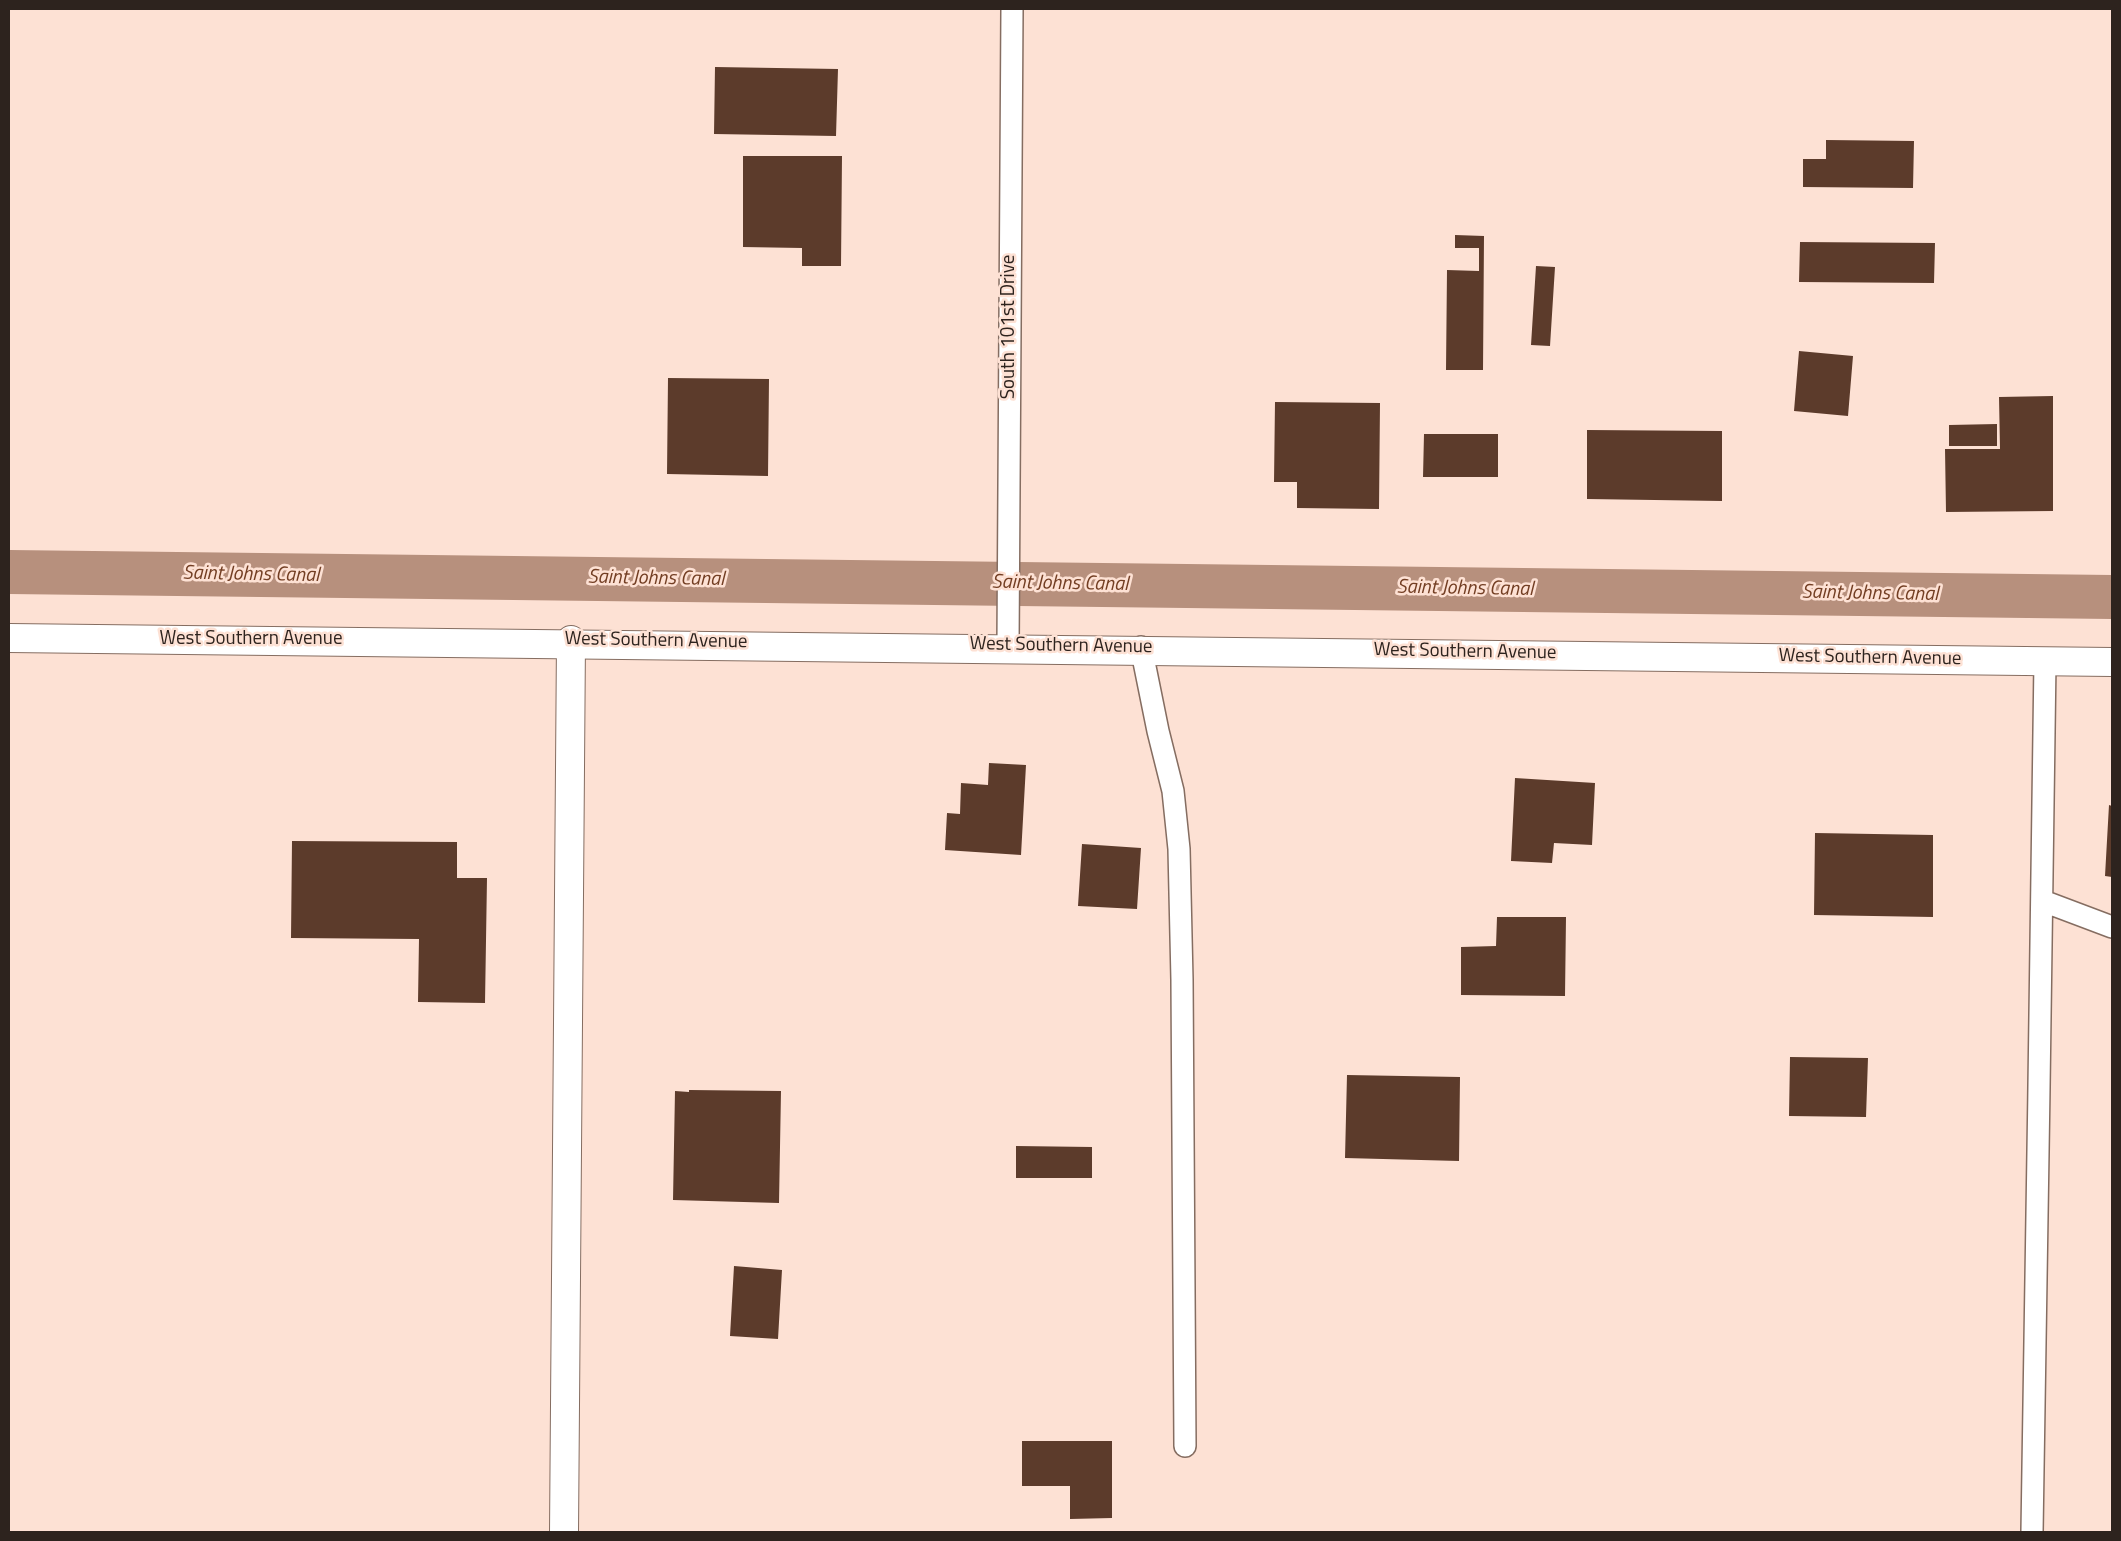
<!DOCTYPE html>
<html>
<head>
<meta charset="utf-8">
<style>
  body { margin:0 }
  #map { position:relative; width:2121px; height:1541px; overflow:hidden; background:#fde1d4; font-family:"Titillium Web",sans-serif }
  canvas { display:block }
  .frame { position:absolute; inset:0; border:10px solid #2d231e; pointer-events:none }
</style>
</head>
<body>
<div id="map">
<canvas width="2121" height="1541"></canvas>
<div class="frame"></div>
</div>
<script>
const ctx = document.querySelector('canvas').getContext('2d');
ctx.lineJoin = 'round';
function trace(path, color, width, dash) {
  ctx.strokeStyle = color;
  ctx.lineWidth = width;
  ctx.lineCap = dash ? 'butt' : 'round';
  ctx.setLineDash(dash || []);
  ctx.stroke(path);
}
function fill(path, color) {
  ctx.fillStyle = color;
  ctx.fill(path, 'evenodd');
}
function write(font, color, halo, rows, align = 'center') {
  ctx.font = font + ' "Titillium Web",sans-serif';
  ctx.lineWidth = 5;
  ctx.setLineDash([]);
  ctx.textBaseline = 'middle';
  ctx.strokeStyle = halo;
  ctx.fillStyle = color;
  for (const [text, x, y, turn = 0] of rows) {
    ctx.save();
    ctx.translate(x, y);
    ctx.rotate((+turn || 0) * Math.PI / 180);
    ctx.textAlign = isNaN(turn) ? turn : align;
    if (halo) ctx.strokeText(text, 0, 0);
    ctx.fillText(text, 0, 0);
    ctx.restore();
  }
}
trace(new Path2D(`
  M 9,572 L 2112,597`), '#b7907d', 44);
fill(new Path2D(`
  M 715,67 L 838,69 L 836,136 L 714,134 Z
  M 1826,140 L 1914,141 L 1913,188 L 1803,187 L 1803,159 L 1826,159 Z
  M 743,156 L 842,156 L 841,266 L 802,266 L 802,248 L 743,247 Z
  M 1455,235 L 1484,236 L 1483,370 L 1446,370 L 1447,270 L 1479,271 L 1479,248 L 1455,248 Z
  M 1800,242 L 1935,243 L 1934,283 L 1799,282 Z
  M 1536,266 L 1555,267 L 1550,346 L 1531,345 Z
  M 1799,351 L 1853,356 L 1848,416 L 1794,411 Z
  M 668,378 L 769,379 L 768,476 L 667,474 Z
  M 2053,396 L 2053,511 L 1946,512 L 1945,449 L 2000,449 L 1999,397 Z
  M 1275,402 L 1380,403 L 1379,509 L 1297,508 L 1297,482 L 1274,482 Z
  M 1997,424 L 1997,446 L 1949,446 L 1949,425 Z
  M 1587,430 L 1722,431 L 1722,501 L 1587,499 Z
  M 1424,434 L 1498,434 L 1498,477 L 1423,477 Z
  M 989,763 L 1026,765 L 1021,855 L 945,850 L 947,813 L 960,814 L 961,783 L 988,785 Z
  M 1515,778 L 1595,783 L 1592,845 L 1554,843 L 1552,863 L 1511,861 Z
  M 2109,805 L 2112,806 L 2112,877 L 2105,876 Z
  M 1815,833 L 1933,835 L 1933,917 L 1814,915 Z
  M 292,841 L 457,842 L 457,878 L 487,878 L 485,1003 L 418,1002 L 419,939 L 291,938 Z
  M 1082,844 L 1141,848 L 1137,909 L 1078,906 Z
  M 1497,917 L 1566,917 L 1565,996 L 1461,995 L 1461,947 L 1496,946 Z
  M 1790,1057 L 1868,1058 L 1866,1117 L 1789,1116 Z
  M 1347,1075 L 1460,1077 L 1459,1161 L 1345,1158 Z
  M 689,1090 L 781,1091 L 779,1203 L 673,1200 L 675,1091 L 689,1092 Z
  M 1016,1146 L 1092,1147 L 1092,1178 L 1016,1178 Z
  M 734,1266 L 782,1270 L 778,1339 L 730,1336 Z
  M 1022,1441 L 1112,1441 L 1112,1518 L 1070,1519 L 1070,1486 L 1022,1486 Z`), '#5c3b2b');
const service = new Path2D(`
  M 1008,645 L 1012,9
  M 1141,647 L 1158,731 L 1173,791 L 1179,849 L 1182,980 L 1185,1446
  M 2043,901 L 2112,927
  M 2032,1532 C 2035,1242 2043,951 2045,661`);
const minor = new Path2D(`
  M 564,1532 L 571,640`);
const secondary = new Path2D(`
  M 9,638 C 710,641 1411,650 2112,662`);
trace(service, '#856d61', 24);
trace(minor, '#856d61', 30);
trace(secondary, '#856d61', 30);
trace(service, '#fff', 21);
trace(minor, '#fff', 28);
trace(secondary, '#fff', 28);
write('19px', '#2d231e', '#fde1d4', [
  ["South 101st Drive",1009,327,-90],
  ["West Southern Avenue",251,639],
  ["West Southern Avenue",656,641,1],
  ["West Southern Avenue",1061,646,1],
  ["West Southern Avenue",1465,652,1],
  ["West Southern Avenue",1870,658,1]
]);
write('italic 20px', '#733e23', '#fde1d4', [
  ["Saint Johns Canal",251,575,1],
  ["Saint Johns Canal",656,579,1],
  ["Saint Johns Canal",1060,584,1],
  ["Saint Johns Canal",1465,589,1],
  ["Saint Johns Canal",1870,594,1]
]);
</script>
</body>
</html>
